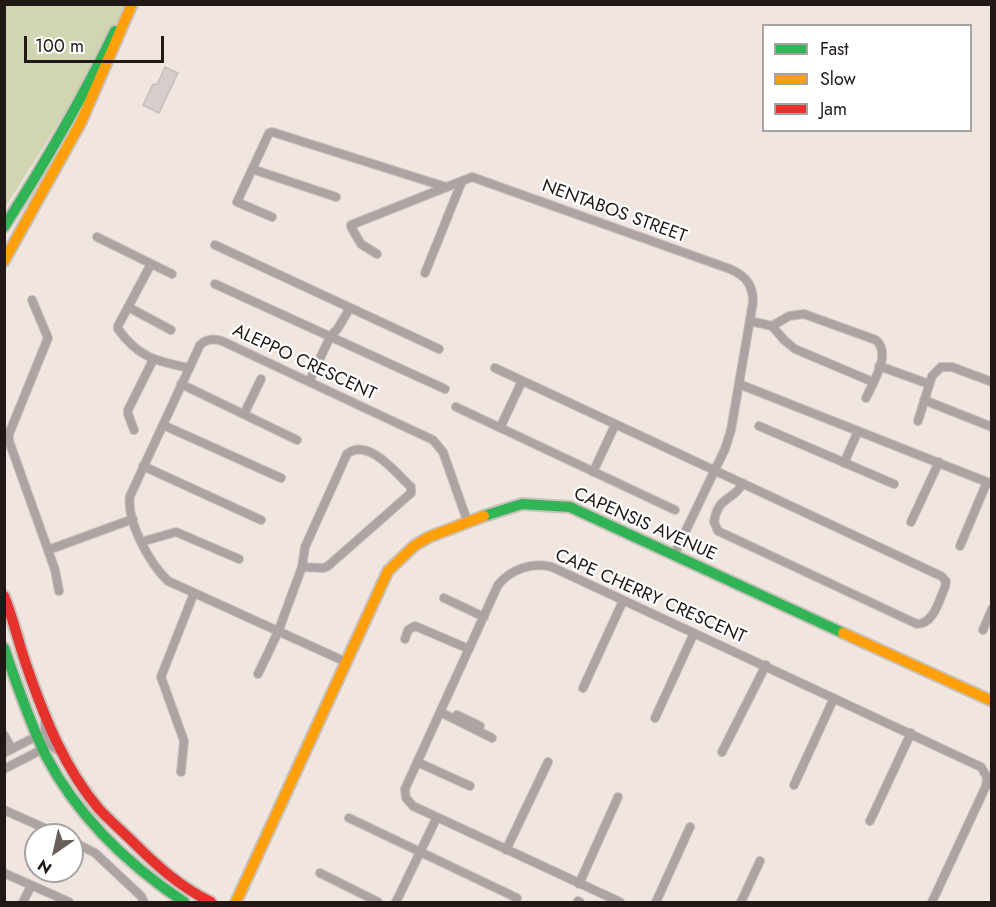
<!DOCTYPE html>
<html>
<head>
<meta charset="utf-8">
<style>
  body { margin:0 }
  #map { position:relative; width:996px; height:907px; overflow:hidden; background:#f0e5df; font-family:Jost,sans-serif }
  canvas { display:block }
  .frame { position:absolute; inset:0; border:6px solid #201916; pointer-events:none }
  .legend { position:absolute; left:762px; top:24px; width:210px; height:108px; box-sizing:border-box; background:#fff; border:2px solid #a6a3a2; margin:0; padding:8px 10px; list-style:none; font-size:18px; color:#201916 }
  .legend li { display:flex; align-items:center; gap:12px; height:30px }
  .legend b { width:30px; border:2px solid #a6a3a2 }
  .north { position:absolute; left:24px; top:823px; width:60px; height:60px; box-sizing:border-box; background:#fff; border:2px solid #a6a3a2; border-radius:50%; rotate:214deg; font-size:16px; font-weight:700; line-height:24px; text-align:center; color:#201916 }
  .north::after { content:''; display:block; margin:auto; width:21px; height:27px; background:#69605c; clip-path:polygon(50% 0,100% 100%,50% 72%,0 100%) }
  .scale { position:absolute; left:24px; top:36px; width:140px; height:27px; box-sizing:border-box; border:3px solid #201916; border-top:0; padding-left:8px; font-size:18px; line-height:21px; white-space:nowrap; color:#201916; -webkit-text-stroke:4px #fff; paint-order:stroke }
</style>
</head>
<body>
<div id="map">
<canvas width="996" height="907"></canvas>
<div class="frame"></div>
<ul class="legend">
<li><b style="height:8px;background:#30b455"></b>Fast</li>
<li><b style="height:8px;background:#ff9f0a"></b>Slow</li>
<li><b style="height:8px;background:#e5322d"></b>Jam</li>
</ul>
<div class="north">N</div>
<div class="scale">100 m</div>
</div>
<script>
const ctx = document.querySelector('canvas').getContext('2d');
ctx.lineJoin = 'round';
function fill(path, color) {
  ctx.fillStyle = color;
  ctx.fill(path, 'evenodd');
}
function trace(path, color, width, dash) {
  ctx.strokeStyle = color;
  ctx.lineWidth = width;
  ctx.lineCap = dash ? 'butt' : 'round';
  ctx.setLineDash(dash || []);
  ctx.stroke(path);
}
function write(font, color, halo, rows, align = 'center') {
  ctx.font = font + ' Jost,sans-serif';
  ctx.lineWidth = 4.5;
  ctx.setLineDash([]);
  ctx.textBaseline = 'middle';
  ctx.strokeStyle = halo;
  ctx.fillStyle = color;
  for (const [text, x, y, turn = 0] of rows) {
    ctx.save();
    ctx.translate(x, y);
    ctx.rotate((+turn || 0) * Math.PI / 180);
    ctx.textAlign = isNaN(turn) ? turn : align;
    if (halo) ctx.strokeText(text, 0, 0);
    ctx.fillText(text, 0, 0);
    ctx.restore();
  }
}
fill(new Path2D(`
  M 5,5 L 124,5 L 108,44 L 5,208 Z`), '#d2d5b2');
const building = new Path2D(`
  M 165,67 L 178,73 L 159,113 L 143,105 L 153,84 L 157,85 Z`);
fill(building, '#d6cdcc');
trace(building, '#c7bebd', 1.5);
const street = new Path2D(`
  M 252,169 L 336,197
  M 272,217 L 237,202 L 269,133 L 272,132 L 446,187
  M 97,237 L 172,274
  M 215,245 L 439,349
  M 377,254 L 361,244 L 351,227 L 351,225 L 472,177 L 730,269 C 746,276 753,285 753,302 L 731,430 L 725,449 L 674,555
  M 151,264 L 118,326 L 118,329 C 139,358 156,361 189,368
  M 425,273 L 462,181
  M 215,284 L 445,389
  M 32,300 L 48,338 L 9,434 L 9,441 L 48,550 L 133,519
  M 128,307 L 171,330
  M 750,321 L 772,326 L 784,340 L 795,349 L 873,382
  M 772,326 L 789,316 L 804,314 L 876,340 C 892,354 873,382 866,398
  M 879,366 L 929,384
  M 495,368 L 941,576 L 946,581 L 945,587 C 939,600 934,624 917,624 L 718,531 L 714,522 C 718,495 733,502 743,483
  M 309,382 L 330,337 L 338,328 L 350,308
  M 181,384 L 297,440
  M 739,384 L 992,484
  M 924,400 L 992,427
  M 456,407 L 675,510
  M 244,414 L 261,379
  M 918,421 L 932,376 L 941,367 L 952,367 L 992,382
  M 163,425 L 281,478
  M 759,426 L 894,484
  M 500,428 L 522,381
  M 134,430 L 128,414 L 128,410 L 153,360
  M 844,463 L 858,431
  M 143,466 L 261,520
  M 593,472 L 615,425
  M 911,522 L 939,462
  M 141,542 L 176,532 L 239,559
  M 960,546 L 987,482
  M 48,550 L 55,570 L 59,591
  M 444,598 L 484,617
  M 983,630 L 992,609
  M 405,639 L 408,630 L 415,626 L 469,649
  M 346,662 L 168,581 C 150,564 126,521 130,496 L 200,345 C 206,339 213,338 222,341 L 433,440 L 443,452 L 468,523
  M 258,674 L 278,632 L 302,567 L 305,547 L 347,454 C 368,437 396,473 411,487 L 411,493 L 328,566 L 324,568 L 302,567
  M 583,688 L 623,601
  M 440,712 L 492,738
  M 457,715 L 480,726
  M 655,718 L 694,633
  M 4,735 L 12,749
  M 722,752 L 766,665
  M 4,753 L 37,736 L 59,751
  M 417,762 L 470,786
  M 4,769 L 43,749 L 45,740 L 45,719
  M 181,772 L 184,741 L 161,677 L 194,593
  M 794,785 L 834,698
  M 4,810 L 60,835
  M 349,818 L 517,898
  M 870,821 L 911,733
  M 72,841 L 95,853 L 141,896 L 144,902
  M 506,850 L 548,762
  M 4,873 L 69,902
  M 320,873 L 378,902
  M 579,884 L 618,797
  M 578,901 L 580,902
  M 23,902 L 31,886
  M 396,902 L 437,817
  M 620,902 L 413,806 L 406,798 L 405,789 L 498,585 C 511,569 532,562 552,567 L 981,767 L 987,777 L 986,786 L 932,902
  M 656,902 L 690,827
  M 741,902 L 760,861`);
const fast = new Path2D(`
  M 4,227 C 45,163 82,99 115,31
  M 484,516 L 522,504 L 570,507 L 843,633
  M 4,648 C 17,684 29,721 46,756 C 78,817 127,864 184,902`);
const slow = new Path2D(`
  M 4,261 L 81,122 L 132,4
  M 843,633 L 992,701
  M 236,902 L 388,571 L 414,546 L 429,537 L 484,516`);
const jam = new Path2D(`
  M 4,596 C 14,620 19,646 28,670 C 45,719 65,769 99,809 C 109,820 121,830 132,841 C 156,865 180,887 211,902`);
trace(street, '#c9c1bc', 10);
trace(fast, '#c9c1bc', 14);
trace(slow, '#c9c1bc', 14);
trace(jam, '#c9c1bc', 14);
trace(street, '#aea3a3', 8);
trace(fast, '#30b455', 10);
trace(slow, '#ff9f0a', 10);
trace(jam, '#e5322d', 10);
write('18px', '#201916', '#fff', [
  ["NENTABOS STREET",614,212,20],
  ["ALEPPO CRESCENT",304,363,25],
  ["CAPENSIS AVENUE",645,525,24],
  ["CAPE CHERRY CRESCENT",650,597,24]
]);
</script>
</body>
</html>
